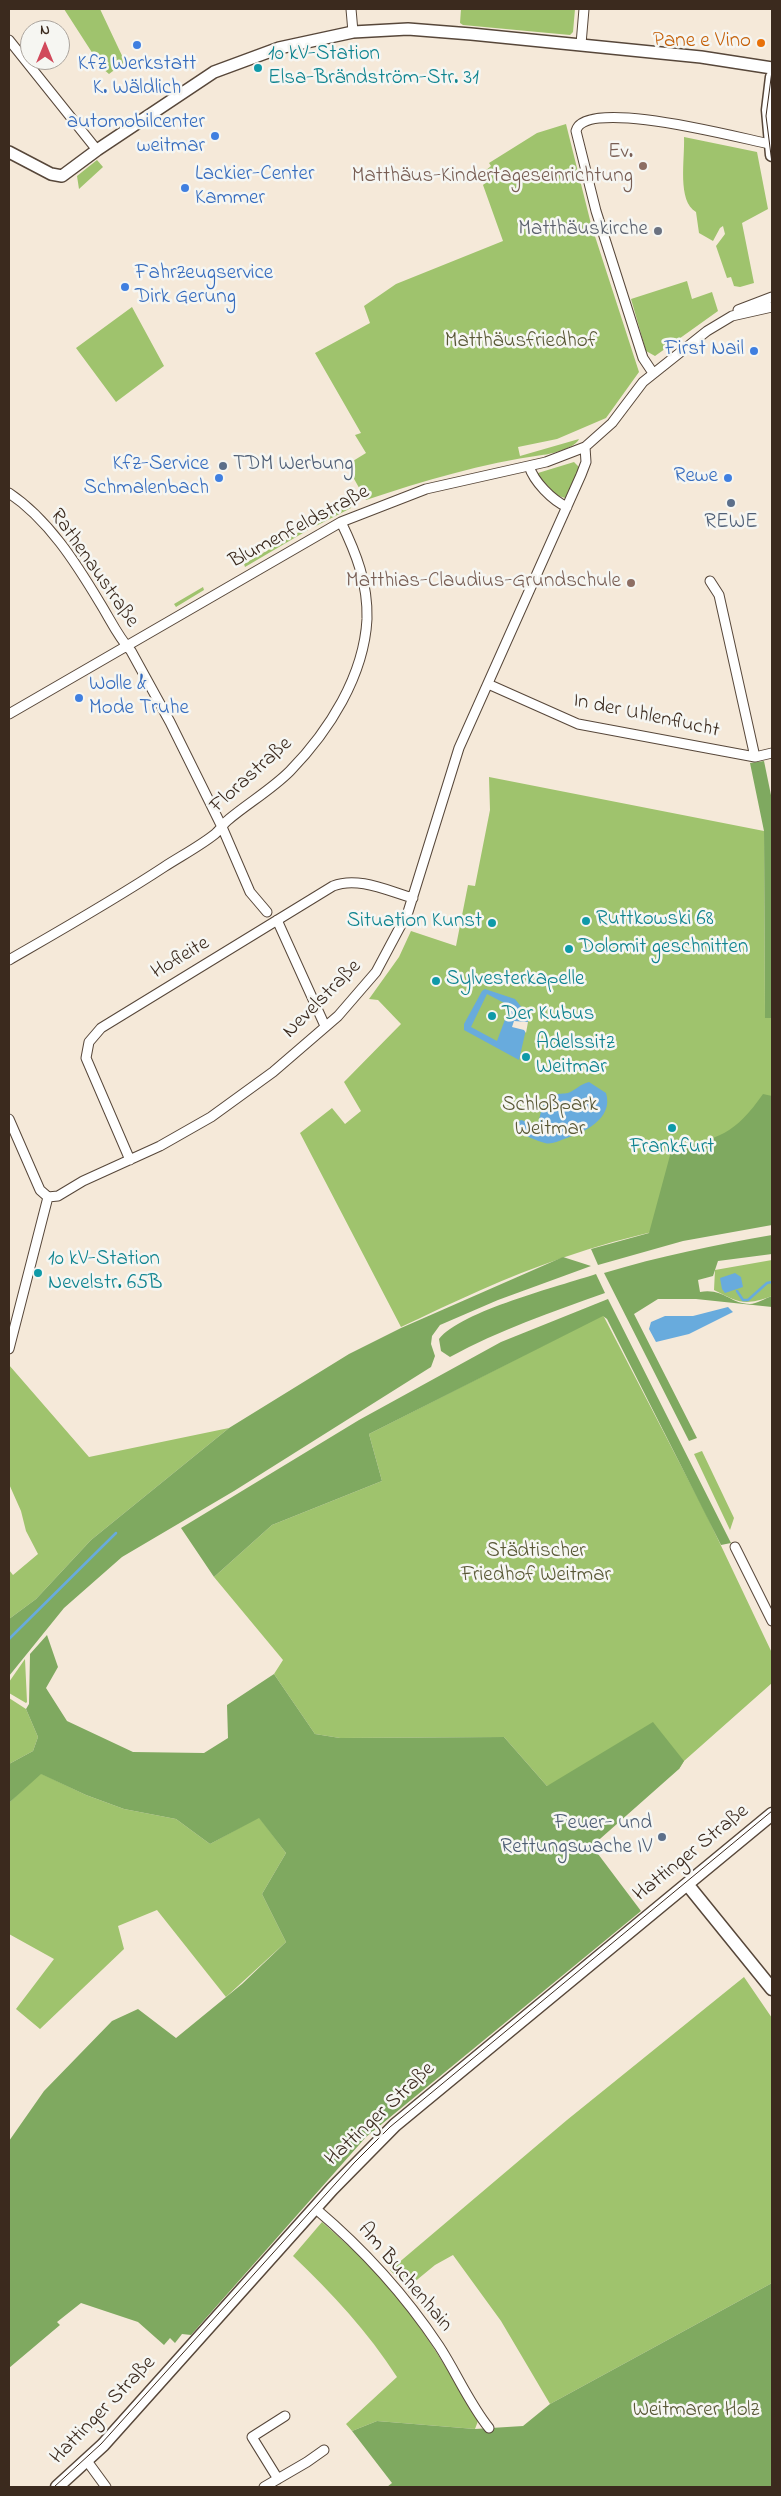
<!DOCTYPE html>
<html>
<head>
<meta charset="utf-8">
<style>
  body { margin:0 }
  #map { position:relative; width:781px; height:2496px; overflow:hidden; background:#f5e9d9; font-family:"Indie Flower",sans-serif }
  canvas { display:block }
  .frame { position:absolute; inset:0; border:10px solid #3b2a1e; pointer-events:none }
  .north { position:absolute; left:20px; top:20px; width:50px; height:50px; box-sizing:border-box; background:#f6f6f2; border:1px solid #aba49d; border-radius:50%; rotate:0deg; font-size:14px; font-weight:700; line-height:20px; text-align:center; color:#3b2a1e }
  .north::after { content:''; display:block; margin:auto; width:18px; height:22px; background:#d1495b; clip-path:polygon(50% 0,100% 100%,50% 72%,0 100%) }
</style>
</head>
<body>
<div id="map">
<canvas width="781" height="2496"></canvas>
<div class="frame"></div>
<div class="north">N</div>
</div>
<script>
const ctx = document.querySelector('canvas').getContext('2d');
ctx.lineJoin = 'round';
function fill(path, color) {
  ctx.fillStyle = color;
  ctx.fill(path, 'evenodd');
}
function trace(path, color, width, dash) {
  ctx.strokeStyle = color;
  ctx.lineWidth = width;
  ctx.lineCap = dash ? 'butt' : 'round';
  ctx.setLineDash(dash || []);
  ctx.stroke(path);
}
function write(font, color, halo, rows, align = 'center') {
  ctx.font = font + ' "Indie Flower",sans-serif';
  ctx.lineWidth = 5;
  ctx.setLineDash([]);
  ctx.textBaseline = 'middle';
  ctx.strokeStyle = halo;
  ctx.fillStyle = color;
  for (const [text, x, y, turn = 0] of rows) {
    ctx.save();
    ctx.translate(x, y);
    ctx.rotate((+turn || 0) * Math.PI / 180);
    ctx.textAlign = isNaN(turn) ? turn : align;
    if (halo) ctx.strokeText(text, 0, 0);
    ctx.fillText(text, 0, 0);
    ctx.restore();
  }
}
fill(new Path2D(`
  M 64,9 L 100,9 L 125,62 L 109,74 L 102,68 Z
  M 461,9 L 575,9 L 573,32 L 570,35 L 463,25 L 460,23 Z
  M 566,124 L 591,224 L 639,372 L 606,418 L 557,439 L 518,447 L 520,456 L 579,439 C 575,448 552,454 542,455 C 483,463 423,481 366,500 L 349,470 L 353,461 L 366,453 L 355,435 L 361,433 L 315,353 L 370,323 L 364,306 L 396,284 L 503,241 L 483,185 L 491,178 L 485,171 L 491,166 L 489,163 L 537,133 Z
  M 684,137 L 757,152 L 768,209 L 742,223 L 754,283 L 740,287 L 734,286 L 731,277 L 727,278 L 716,246 L 725,234 L 723,226 L 720,228 L 713,241 L 699,233 L 696,212 C 677,201 685,160 684,137 Z
  M 97,160 L 103,167 L 79,189 L 77,176 Z
  M 687,281 L 692,299 L 712,292 L 718,311 L 655,356 L 646,351 L 631,299 Z
  M 132,307 L 164,366 L 116,402 L 76,348 Z
  M 574,462 L 580,468 L 568,495 L 565,498 L 556,495 L 538,475 L 538,473 Z
  M 349,505 L 351,508 L 314,527 L 311,524 Z
  M 306,528 L 308,530 L 245,567 L 244,564 Z
  M 203,587 L 204,590 L 176,607 L 174,604 Z
  M 489,777 L 764,831 L 765,1018 L 772,1018 L 772,1205 C 702,1221 630,1234 562,1258 C 506,1277 454,1302 401,1327 L 300,1133 L 332,1108 L 345,1124 L 361,1111 L 344,1082 L 401,1024 L 378,1000 L 369,999 L 399,957 L 411,931 L 456,946 L 468,885 L 475,886 L 490,810 Z
  M 772,1260 L 772,1296 C 744,1306 740,1303 714,1290 L 715,1270 Z
  M 603,1315 L 705,1512 L 772,1653 L 772,1683 L 684,1761 L 679,1769 L 547,1786 L 504,1737 L 340,1738 L 315,1734 L 274,1674 L 283,1660 L 214,1577 L 272,1525 L 382,1481 L 369,1434 Z
  M 9,1365 L 89,1457 L 229,1428 L 91,1540 L 36,1599 L 9,1619 L 9,1570 L 13,1575 L 38,1554 L 26,1531 L 21,1511 L 9,1484 Z
  M 702,1451 L 734,1518 L 730,1530 L 694,1454 Z
  M 25,1659 L 27,1702 L 26,1703 L 9,1693 L 9,1682 Z
  M 9,1698 L 26,1709 L 38,1737 L 33,1751 L 9,1764 Z
  M 40,1773 L 86,1795 L 124,1809 L 176,1819 L 210,1844 L 259,1817 L 286,1853 L 262,1894 L 286,1942 L 226,1997 L 157,1910 L 118,1926 L 124,1949 L 40,2029 L 16,2009 L 54,1959 L 9,1934 L 9,1803 Z
  M 744,1977 L 772,2018 L 772,2283 L 550,2404 L 501,2321 L 453,2255 L 435,2265 L 407,2288 L 390,2270 L 567,2120 Z
  M 322,2222 C 350,2247 378,2271 401,2301 C 429,2339 455,2380 478,2421 L 475,2429 L 377,2421 L 352,2431 L 346,2424 L 397,2377 C 368,2332 332,2293 293,2256 Z`), '#9fc36d');
fill(new Path2D(`
  M 764,761 L 772,800 L 772,1018 L 765,1018 L 764,831 L 750,763 Z
  M 763,1094 L 772,1096 L 772,1225 L 683,1241 L 598,1265 L 591,1249 L 649,1233 L 672,1148 C 719,1139 735,1134 763,1094 Z
  M 772,1235 L 772,1254 L 718,1261 L 713,1276 L 698,1280 L 700,1292 C 724,1288 730,1304 750,1304 C 756,1304 766,1298 772,1296 L 772,1307 L 696,1299 L 658,1299 L 634,1314 L 697,1438 L 689,1441 L 604,1273 C 660,1256 715,1245 772,1235 Z
  M 563,1257 L 591,1266 L 498,1300 L 440,1325 L 432,1336 L 431,1344 L 435,1356 L 431,1367 L 234,1491 L 122,1557 L 64,1608 L 9,1676 L 9,1619 L 36,1599 L 91,1540 L 229,1428 L 349,1354 L 401,1328 Z
  M 596,1274 L 605,1293 C 552,1312 499,1330 450,1357 L 441,1351 L 439,1339 C 461,1311 560,1286 596,1274 Z
  M 608,1299 L 731,1543 L 721,1545 L 607,1319 L 603,1316 L 369,1434 L 382,1481 L 272,1525 L 214,1577 L 181,1528 L 359,1420 L 501,1342 Z
  M 47,1635 L 58,1667 L 46,1688 L 67,1721 L 133,1752 L 204,1753 L 228,1738 L 227,1705 L 274,1674 L 315,1734 L 340,1738 L 504,1737 L 547,1786 L 653,1722 L 684,1761 L 679,1769 L 592,1846 L 641,1911 L 366,2137 L 191,2335 L 182,2334 L 175,2343 L 170,2338 L 164,2345 L 138,2322 L 81,2303 L 57,2322 L 60,2325 L 9,2368 L 9,2141 L 44,2091 L 112,2021 L 138,2009 L 176,2038 L 242,1984 L 286,1942 L 262,1894 L 286,1853 L 259,1818 L 210,1844 L 176,1819 L 124,1809 L 86,1795 L 41,1774 L 9,1803 L 9,1764 L 33,1751 L 38,1737 L 26,1709 L 29,1704 L 30,1654 Z
  M 772,2283 L 772,2487 L 387,2487 L 392,2483 L 352,2431 L 377,2421 L 475,2429 L 523,2426 L 550,2404 Z`), '#7fa960');
fill(new Path2D(`
  M 485,989 L 515,999 L 523,1009 L 530,1012 L 519,1060 L 464,1030 L 464,1024 L 482,991 ZM 487,994 L 510,1006 L 497,1041 L 471,1027 Z
  M 589,1082 L 606,1093 C 614,1119 583,1133 564,1139 C 558,1141 551,1145 545,1143 C 536,1141 524,1135 517,1130 L 517,1123 L 521,1120 L 538,1125 C 541,1112 542,1100 555,1095 C 559,1093 563,1094 568,1093 C 576,1090 580,1084 589,1082 Z
  M 735,1273 L 741,1277 L 743,1287 L 725,1293 L 722,1289 L 720,1278 Z
  M 728,1307 L 733,1312 L 689,1334 L 656,1342 L 649,1329 L 651,1322 L 665,1316 L 693,1316 Z`), '#68abdd');
fill(new Path2D(`
  M 514,1021 L 528,1022 L 526,1033 L 524,1030 L 512,1027 Z`), '#f5e9d9');
trace(new Path2D(`
  M 737,1291 L 743,1300 L 748,1300 L 767,1283 L 772,1282
  M 9,1639 L 116,1533`), '#68abdd', 2.5);
const minor = new Path2D(`
  M 351,9 L 353,32
  M 9,40 L 97,150
  M 581,44 L 584,9
  M 738,310 L 772,297
  M 653,373 L 643,358 L 596,211 L 576,131 C 584,96 743,139 770,144
  M 529,466 C 534,482 552,500 567,507
  M 9,493 C 48,519 76,563 100,603 C 110,619 118,637 131,651 L 170,722 L 222,827 L 250,892 L 267,912
  M 710,581 L 719,595 L 755,757
  M 488,684 L 578,724 L 755,757 L 772,753
  M 9,714 L 341,522 L 426,489 L 546,462 L 585,447 L 612,423 L 643,382 L 707,331 L 732,316 L 772,307
  M 277,920 L 325,1026
  M 9,960 C 61,930 114,900 164,867 C 181,856 200,846 215,834 C 220,830 223,824 228,820 C 248,803 271,790 290,771 C 329,731 364,676 367,619 C 368,583 356,553 341,522
  M 9,1119 L 40,1190 L 48,1197
  M 130,1160 L 86,1058 L 89,1042 L 101,1028 L 333,886 C 358,876 388,891 413,898
  M 48,1197 L 58,1196 L 83,1181 L 160,1146 L 211,1117 L 273,1072 L 338,1016 L 376,972 L 408,912 L 459,748 L 581,475 L 586,462 L 585,447
  M 9,1349 L 48,1197
  M 735,1547 L 772,1621
  M 316,2209 C 362,2248 405,2295 439,2346 C 456,2372 469,2403 489,2428
  M 87,2461 L 106,2487
  M 278,2479 L 252,2437 L 285,2416
  M 264,2487 L 307,2462 L 324,2450`);
const tertiary = new Path2D(`
  M 9,152 L 51,174 L 62,176 L 97,150 L 214,72 L 279,48 L 353,32 L 408,29 L 471,34 L 701,57 L 772,68`);
const secondary = new Path2D(`
  M 772,77 L 768,110 L 772,155
  M 687,1884 L 772,1989
  M 57,2487 L 103,2445 L 332,2189 L 395,2125 L 772,1814`);
trace(minor, '#57473a', 11);
trace(tertiary, '#57473a', 14);
trace(secondary, '#57473a', 15);
trace(minor, '#fff', 9);
trace(tertiary, '#fff', 11);
trace(secondary, '#fff', 12);
trace(new Path2D(`
  M 772,71 L 766,116 L 772,163
  M 54,2487 L 101,2444 L 354,2163 L 390,2127 L 772,1811`), '#3b2a1e', 1);
for (const [x, y, r, color] of [
  [761,43,5,"#e8710a"],
  [137,45,5,"#3f7fe0"],
  [258,68,5,"#0f9aa8"],
  [215,136,5,"#3f7fe0"],
  [643,166,5,"#8d6e63"],
  [185,188,5,"#3f7fe0"],
  [658,231,5,"#6b7280"],
  [125,287,5,"#3f7fe0"],
  [754,351,5,"#3f7fe0"],
  [223,466,5,"#5c6f8a"],
  [219,478,5,"#3f7fe0"],
  [728,478,5,"#3f7fe0"],
  [731,503,5,"#5c6f8a"],
  [631,583,5,"#8d6e63"],
  [79,698,5,"#3f7fe0"],
  [586,921,5,"#0f9aa8"],
  [492,923,5,"#0f9aa8"],
  [569,949,5,"#0f9aa8"],
  [436,981,5,"#0f9aa8"],
  [492,1016,5,"#0f9aa8"],
  [526,1057,5,"#0f9aa8"],
  [672,1128,5,"#0f9aa8"],
  [38,1273,5,"#0f9aa8"],
  [662,1837,5,"#5c6f8a"]
]) {
  const dot = new Path2D();
  dot.arc(x, y, r, 0, 2 * Math.PI);
  ctx.fillStyle = color;
  ctx.fill(dot);
  trace(dot, '#f6f6f2', 2);
}
write('21px', '#c56008', '#f6f6f2', [
  ["Pane e Vino",751,43]
], 'right');
write('21px', '#0d838f', '#f6f6f2', [
  ["10 kV-Station",268,56],
  ["Elsa-Brändström-Str. 31",268,80],
  ["Ruttkowski 68",596,921],
  ["Situation Kunst",482,923,"right"],
  ["Dolomit geschnitten",579,949],
  ["Sylvesterkapelle",446,981],
  ["Der Kubus",502,1016],
  ["Adelssitz",536,1045],
  ["Weitmar",536,1069],
  ["Frankfurt",672,1149,"center"],
  ["10 kV-Station",48,1261],
  ["Nevelstr. 65B",48,1285]
], 'left');
write('21px', '#366cbe', '#f6f6f2', [
  ["Kfz Werkstatt",137,66,"center"],
  ["K. Wäldlich",137,90,"center"],
  ["automobilcenter",205,124],
  ["weitmar",205,148],
  ["Lackier-Center",195,176,"left"],
  ["Kammer",195,200,"left"],
  ["Fahrzeugservice",135,275,"left"],
  ["Dirk Gerung",135,299,"left"],
  ["First Nail",744,351],
  ["Kfz-Service",209,466],
  ["Schmalenbach",209,490],
  ["Rewe",718,478],
  ["Wolle &",89,686,"left"],
  ["Mode Truhe",89,710,"left"]
], 'right');
write('21px', '#785e54', '#f6f6f2', [
  ["Ev.",633,154],
  ["Matthäus-Kindertageseinrichtung",633,178],
  ["Matthias-Claudius-Grundschule",621,583]
], 'right');
write('21px', '#5b616d', '#f6f6f2', [
  ["Matthäuskirche",648,231]
], 'right');
write('21px', '#595836', '#f6f6f2', [
  ["Matthäusfriedhof",521,343],
  ["Schloßpark",550,1107],
  ["Weitmar",550,1131],
  ["Städtischer",536,1553],
  ["Friedhof Weitmar",536,1577],
  ["Weitmarer Holz",696,2412]
]);
write('21px', '#4e5e75', '#f6f6f2', [
  ["TDM Werbung",233,466],
  ["REWE",731,524,"center"],
  ["Feuer- und",652,1825,"right"],
  ["Rettungswache IV",652,1849,"right"]
], 'left');
write('21px', '#3b2a1e', '#f6f6f2', [
  ["Blumenfeldstraße",300,528,-28],
  ["Rathenaustraße",93,569,55],
  ["In der Uhlenflucht",646,717,12],
  ["Florastraße",252,776,-42],
  ["Hofleite",181,959,-31],
  ["Nevelstraße",323,1000,-45],
  ["Hattinger Straße",692,1854,-39],
  ["Hattinger Straße",381,2115,-43],
  ["Am Buchenhain",404,2278,50],
  ["Hattinger Straße",104,2411,-46]
]);
</script>
</body>
</html>
